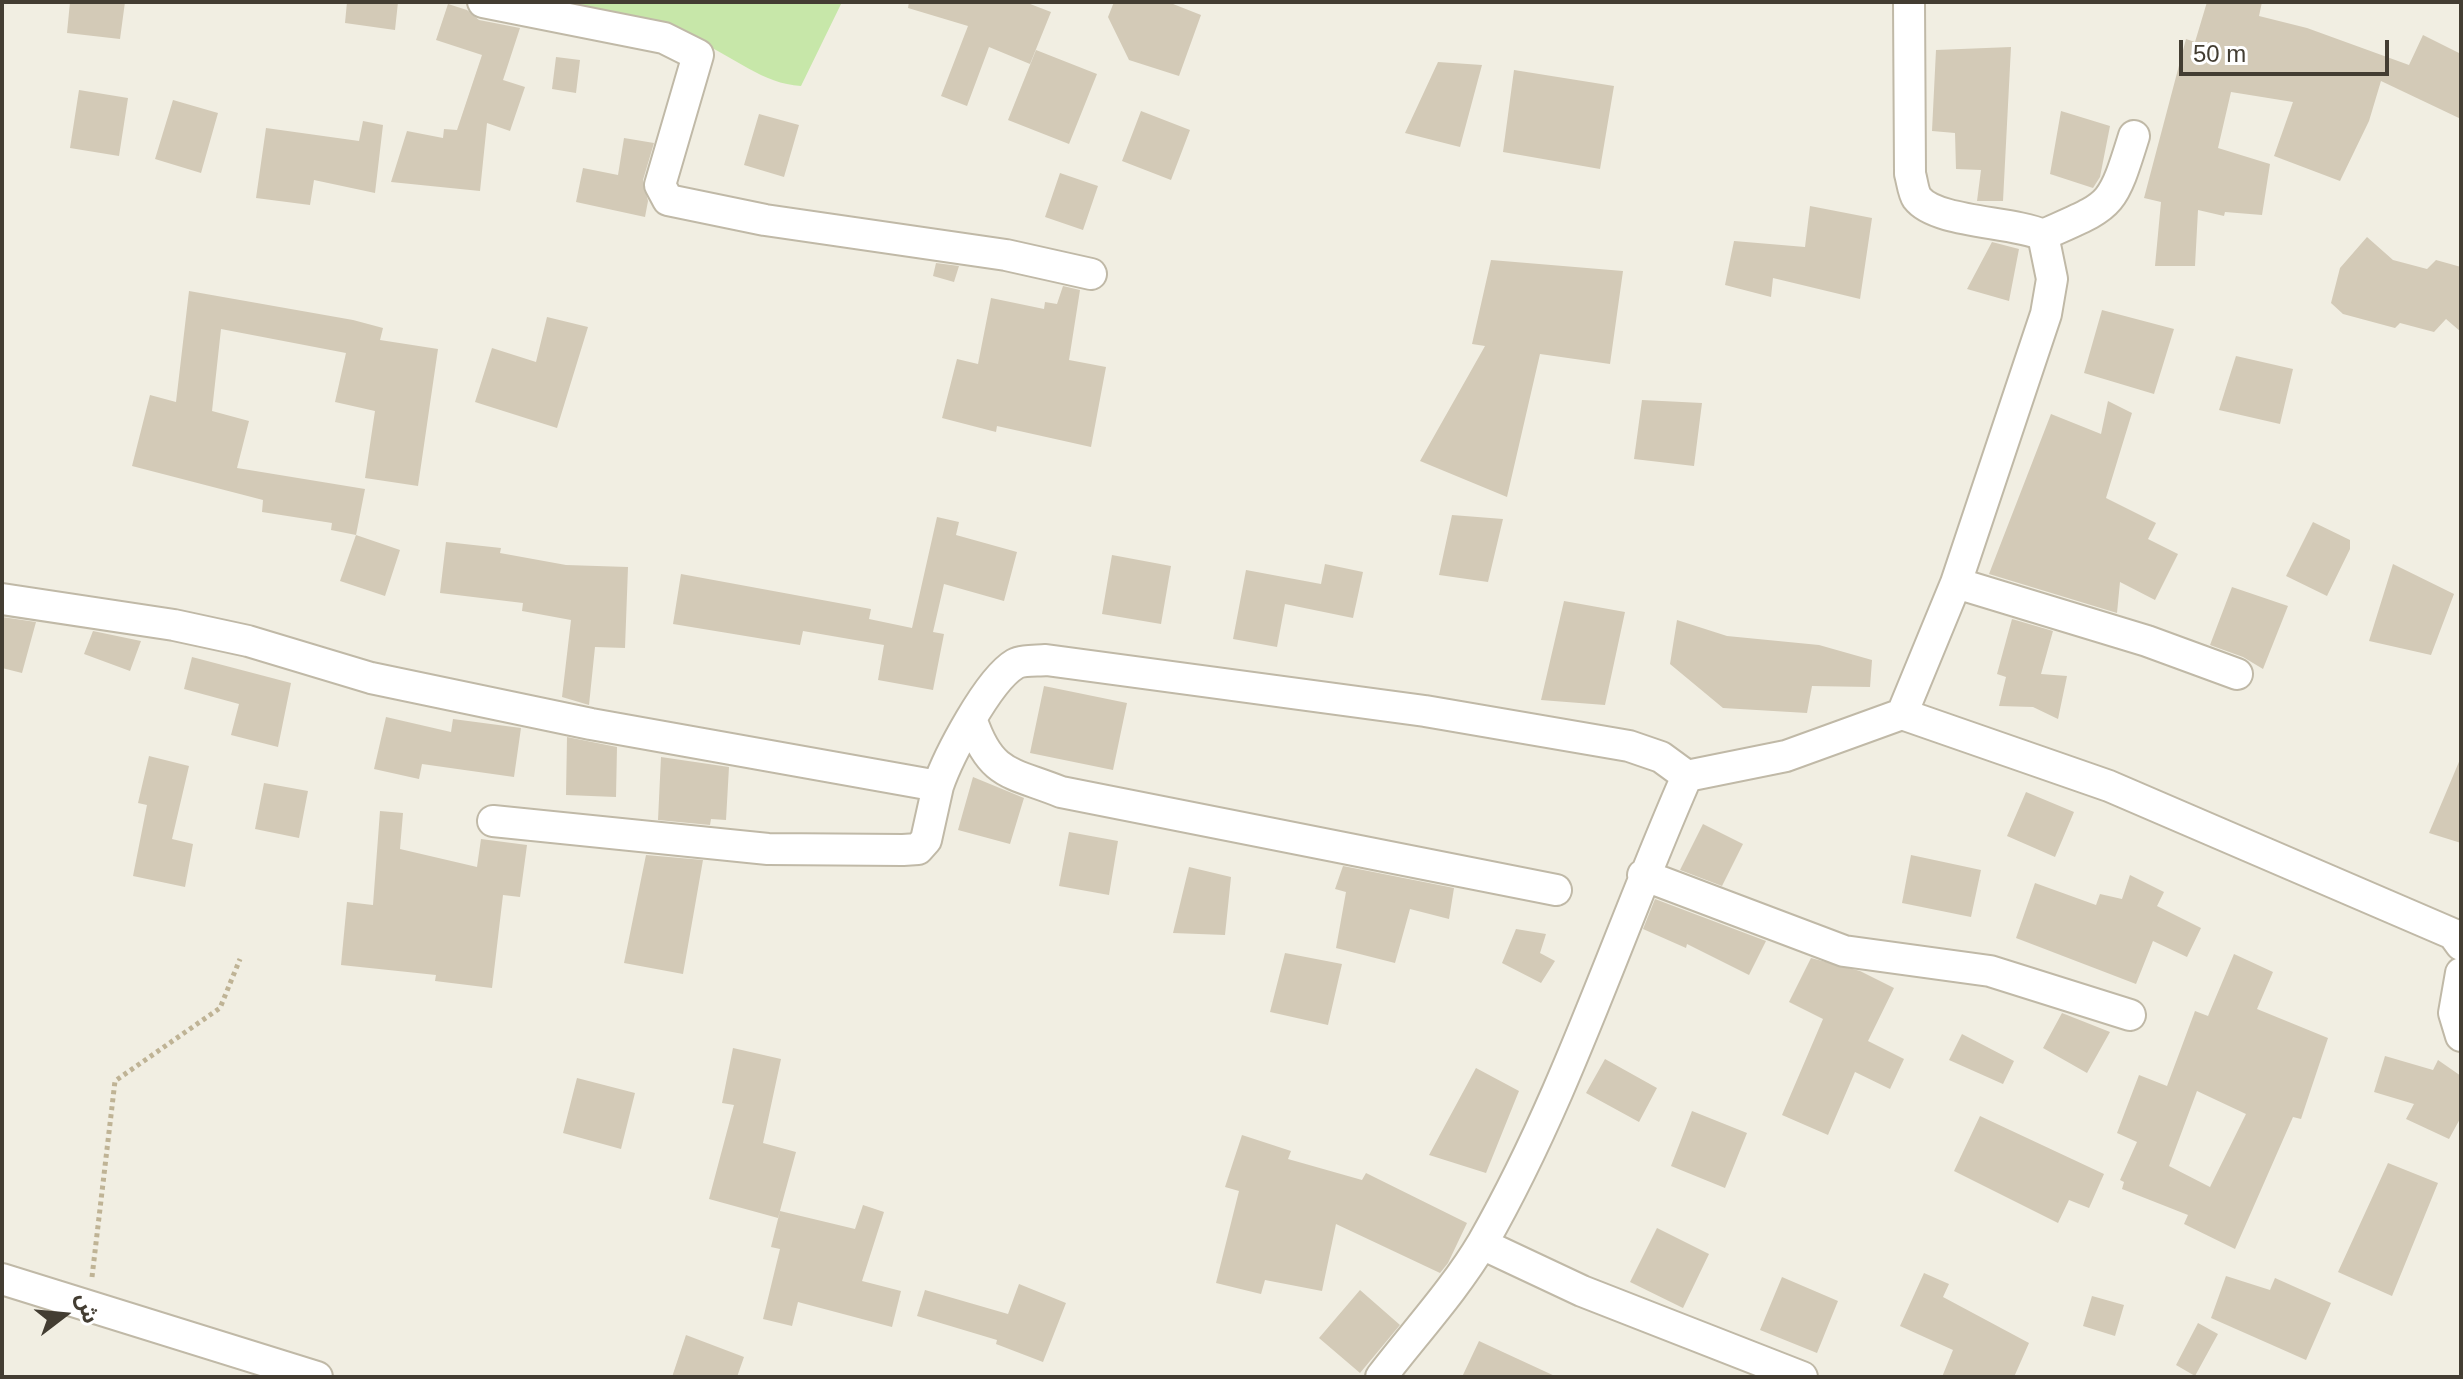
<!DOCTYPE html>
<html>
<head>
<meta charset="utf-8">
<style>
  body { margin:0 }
  #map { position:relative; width:2463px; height:1379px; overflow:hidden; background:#f1eee2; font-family:Helvetica,"Noto Sans Arabic",sans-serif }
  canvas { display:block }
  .frame { position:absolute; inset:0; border:4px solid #433d32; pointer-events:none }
  .north { position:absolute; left:24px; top:1275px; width:80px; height:80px; -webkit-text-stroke:6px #fff; paint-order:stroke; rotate:74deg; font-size:22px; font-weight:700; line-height:32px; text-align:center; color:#433d32 }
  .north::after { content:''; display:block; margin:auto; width:28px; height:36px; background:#433d32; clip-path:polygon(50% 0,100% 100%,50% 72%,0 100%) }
  .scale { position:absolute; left:2179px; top:40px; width:210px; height:36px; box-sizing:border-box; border:4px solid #433d32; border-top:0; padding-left:10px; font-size:24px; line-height:28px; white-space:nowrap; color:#433d32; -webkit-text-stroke:6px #fff; paint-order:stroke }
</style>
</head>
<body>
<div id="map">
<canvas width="2463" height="1379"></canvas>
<div class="frame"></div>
<div class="north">ش</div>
<div class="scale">50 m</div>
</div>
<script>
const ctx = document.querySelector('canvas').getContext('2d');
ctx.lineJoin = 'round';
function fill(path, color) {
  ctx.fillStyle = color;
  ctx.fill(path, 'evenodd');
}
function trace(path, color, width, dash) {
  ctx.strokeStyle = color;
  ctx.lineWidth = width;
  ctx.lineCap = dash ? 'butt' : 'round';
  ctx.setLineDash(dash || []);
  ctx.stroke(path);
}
fill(new Path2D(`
  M 560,2 L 842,2 L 801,86 C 763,84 733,56 699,42 C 655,24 606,11 560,2 Z`), '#c7e7a9');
fill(new Path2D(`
  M 70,2 L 125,2 L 120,39 L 67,33 Z
  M 347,2 L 398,2 L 395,30 L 345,23 Z
  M 909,2 L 1025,2 L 1051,12 L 1030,64 L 989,47 L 967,106 L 941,96 L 968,26 L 908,8 Z
  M 1114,2 L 1168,2 L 1201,15 L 1179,76 L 1129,60 L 1108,17 Z
  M 2207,2 L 2262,2 L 2259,16 L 2307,28 L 2409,65 L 2423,35 L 2461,54 L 2461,119 L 2381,81 L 2369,121 L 2340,181 L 2274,156 L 2293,102 L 2231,92 L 2218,148 L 2270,164 L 2262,215 L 2225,212 L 2224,216 L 2198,210 L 2195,266 L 2155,266 L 2161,202 L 2144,198 L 2186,39 L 2195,42 Z
  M 448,4 L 467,10 L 479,20 L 520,28 L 503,80 L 525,87 L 510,131 L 487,123 L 480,191 L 391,182 L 407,131 L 443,138 L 444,129 L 457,130 L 482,55 L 436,40 Z
  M 2011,47 L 2003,201 L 1977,201 L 1981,170 L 1956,169 L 1955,133 L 1932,131 L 1936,50 Z
  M 1036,50 L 1097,74 L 1069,144 L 1008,120 Z
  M 556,57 L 580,60 L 576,93 L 552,89 Z
  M 1438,62 L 1482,65 L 1460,147 L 1405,133 Z
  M 1514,70 L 1614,86 L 1600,169 L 1503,152 Z
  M 79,90 L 128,98 L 119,156 L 70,148 Z
  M 173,100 L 218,113 L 201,173 L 155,159 Z
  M 1141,111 L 1190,130 L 1171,180 L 1122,161 Z
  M 2061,111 L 2110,126 L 2100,177 L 2093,188 L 2050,174 Z
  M 759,114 L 799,125 L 784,177 L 744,165 Z
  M 363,121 L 383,125 L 375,193 L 314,180 L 310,205 L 256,198 L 266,128 L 359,141 Z
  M 624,138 L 654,143 L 643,180 L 648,201 L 645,217 L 576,202 L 583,168 L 618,175 Z
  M 1060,173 L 1098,186 L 1083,230 L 1045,217 Z
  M 1810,206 L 1872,218 L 1860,299 L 1773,278 L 1771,297 L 1725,285 L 1734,241 L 1805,247 Z
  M 2367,237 L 2393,260 L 2427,269 L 2436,260 L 2461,267 L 2461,332 L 2446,319 L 2434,332 L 2400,323 L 2395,328 L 2343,314 L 2331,303 L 2340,268 Z
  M 1992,242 L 2019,249 L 2009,301 L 1967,289 Z
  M 1491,260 L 1623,271 L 1610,364 L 1540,354 L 1507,497 L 1420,461 L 1485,346 L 1472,344 Z
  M 936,263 L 959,266 L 954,282 L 933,276 Z
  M 1063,286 L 1080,290 L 1069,360 L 1106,367 L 1091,447 L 997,426 L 996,432 L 942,418 L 957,359 L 978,364 L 991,298 L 1044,309 L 1045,302 L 1057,304 Z
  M 189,291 L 353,320 L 383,328 L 380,340 L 438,349 L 418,486 L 365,478 L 375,411 L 335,402 L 346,353 L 221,329 L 212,411 L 249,421 L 237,468 L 365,489 L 356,535 L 331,530 L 332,523 L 262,512 L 263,500 L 132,466 L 150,395 L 176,402 Z
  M 2102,310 L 2174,329 L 2154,394 L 2084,373 Z
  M 547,317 L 588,327 L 557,428 L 475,402 L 492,348 L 536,362 Z
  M 2236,356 L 2293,369 L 2280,424 L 2219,410 Z
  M 1642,400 L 1702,403 L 1694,466 L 1634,459 Z
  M 2108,401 L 2132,413 L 2106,498 L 2156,523 L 2148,539 L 2178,554 L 2155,600 L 2120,582 L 2117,613 L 1989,574 L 2051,414 L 2101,434 Z
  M 1452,515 L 1503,519 L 1488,582 L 1439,575 Z
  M 937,517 L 959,522 L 956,535 L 1017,552 L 1004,601 L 944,584 L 933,632 L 944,634 L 933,690 L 878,680 L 884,645 L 803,631 L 800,645 L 673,624 L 681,574 L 871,609 L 869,619 L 912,628 Z
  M 2313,522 L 2350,540 L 2350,549 L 2327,596 L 2286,576 Z
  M 356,535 L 400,550 L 385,596 L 340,581 Z
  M 446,542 L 501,548 L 500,553 L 566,565 L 628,567 L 625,648 L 595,647 L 589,705 L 562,697 L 571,620 L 522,611 L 523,603 L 440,593 Z
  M 1112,555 L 1171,566 L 1161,624 L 1102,614 Z
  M 1325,564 L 1363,572 L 1353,618 L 1285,604 L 1277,647 L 1233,639 L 1246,570 L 1321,584 Z
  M 2393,564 L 2454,594 L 2431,655 L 2369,641 Z
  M 2232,587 L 2288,606 L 2263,669 L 2243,657 L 2210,645 Z
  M 1564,601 L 1625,612 L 1605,705 L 1541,700 Z
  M 2,617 L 36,622 L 22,673 L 2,668 Z
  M 2012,619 L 2053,631 L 2041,674 L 2067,676 L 2058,719 L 2033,707 L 1999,706 L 2006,677 L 1997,674 Z
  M 1677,620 L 1727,636 L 1819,645 L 1872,660 L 1870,687 L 1812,686 L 1807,713 L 1723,708 L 1670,664 Z
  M 93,631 L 141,641 L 130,671 L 84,654 Z
  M 192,657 L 291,683 L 278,747 L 231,735 L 239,704 L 184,689 Z
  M 1044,686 L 1127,703 L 1113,770 L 1030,753 Z
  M 386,717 L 451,732 L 453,719 L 521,728 L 514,777 L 422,764 L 419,779 L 374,769 Z
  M 567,737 L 617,747 L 616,797 L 566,795 Z
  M 149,756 L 189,766 L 172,839 L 193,844 L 185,887 L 133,876 L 147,805 L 138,803 Z
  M 661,757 L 729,767 L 726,820 L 711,819 L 710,825 L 658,820 Z
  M 2461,757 L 2461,843 L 2429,833 Z
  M 973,777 L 1024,798 L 1010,844 L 958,830 Z
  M 264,783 L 308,791 L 299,838 L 255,829 Z
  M 2026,792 L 2074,812 L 2055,857 L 2007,836 Z
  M 380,811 L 403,813 L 400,849 L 477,867 L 481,839 L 527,845 L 520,897 L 503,895 L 492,988 L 435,981 L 436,975 L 341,965 L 347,902 L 373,905 Z
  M 1703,824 L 1743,844 L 1722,886 L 1680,870 Z
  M 1069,832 L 1118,841 L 1109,895 L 1059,886 Z
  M 646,855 L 703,860 L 683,974 L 624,963 Z
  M 1911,855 L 1981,870 L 1971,917 L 1902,903 Z
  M 1343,866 L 1454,888 L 1449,919 L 1410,909 L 1395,963 L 1336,948 L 1346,892 L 1335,889 Z
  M 1189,867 L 1231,877 L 1225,935 L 1173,933 Z
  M 2130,875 L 2164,892 L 2157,906 L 2201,928 L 2187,957 L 2153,941 L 2136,984 L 2016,938 L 2035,883 L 2096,905 L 2100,894 L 2122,899 Z
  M 1655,899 L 1766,941 L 1749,975 L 1687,944 L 1686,948 L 1643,929 Z
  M 1516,929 L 1546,934 L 1540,953 L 1555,961 L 1541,983 L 1502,963 Z
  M 1285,953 L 1342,964 L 1328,1025 L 1270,1012 Z
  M 2234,954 L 2273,972 L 2257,1009 L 2328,1038 L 2301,1119 L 2293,1117 L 2235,1249 L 2184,1224 L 2188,1215 L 2122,1189 L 2124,1182 L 2120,1180 L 2137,1142 L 2117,1133 L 2139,1075 L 2167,1086 L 2195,1011 L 2208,1016 ZM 2197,1091 L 2246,1114 L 2210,1187 L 2169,1166 Z
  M 1811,958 L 1860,971 L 1894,988 L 1868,1041 L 1904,1059 L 1890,1089 L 1855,1072 L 1828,1135 L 1782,1115 L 1823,1019 L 1789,1002 Z
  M 2062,1013 L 2110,1032 L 2087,1073 L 2043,1048 Z
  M 1962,1034 L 2014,1061 L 2003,1084 L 1949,1060 Z
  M 733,1048 L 781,1059 L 763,1143 L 796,1152 L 778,1218 L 709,1199 L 734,1105 L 722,1103 Z
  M 2385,1056 L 2433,1070 L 2438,1060 L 2461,1076 L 2461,1117 L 2449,1139 L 2406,1119 L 2414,1104 L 2374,1092 Z
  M 1605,1059 L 1657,1088 L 1639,1122 L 1586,1093 Z
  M 1476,1068 L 1519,1091 L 1486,1173 L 1429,1155 Z
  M 577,1078 L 635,1093 L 621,1149 L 563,1133 Z
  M 1692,1111 L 1747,1133 L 1725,1188 L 1671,1166 Z
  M 1980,1116 L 2104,1174 L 2089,1208 L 2069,1200 L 2058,1223 L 1954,1171 Z
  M 1242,1135 L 1291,1151 L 1288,1159 L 1362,1180 L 1366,1173 L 1467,1223 L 1448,1263 L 1440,1273 L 1336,1224 L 1322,1291 L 1265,1280 L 1261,1294 L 1216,1283 L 1239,1191 L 1225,1187 Z
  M 2388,1163 L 2438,1183 L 2392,1296 L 2338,1272 Z
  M 863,1205 L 884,1212 L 862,1281 L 901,1291 L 892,1327 L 798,1302 L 792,1326 L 763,1319 L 780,1249 L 771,1247 L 780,1211 L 855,1229 Z
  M 1657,1228 L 1709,1254 L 1683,1308 L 1630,1282 Z
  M 1924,1273 L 1949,1284 L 1943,1297 L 2029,1343 L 2014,1377 L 1942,1377 L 1953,1350 L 1900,1326 Z
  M 2226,1276 L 2270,1290 L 2275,1278 L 2331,1303 L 2306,1360 L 2211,1318 Z
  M 1782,1277 L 1838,1301 L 1817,1353 L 1760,1330 Z
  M 1019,1284 L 1066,1303 L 1043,1362 L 996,1344 L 997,1340 L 917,1316 L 925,1290 L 1008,1314 Z
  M 1360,1290 L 1400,1325 L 1360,1373 L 1319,1338 Z
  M 2092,1296 L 2124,1305 L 2115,1336 L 2083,1326 Z
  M 2198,1323 L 2218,1334 L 2195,1376 L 2176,1365 Z
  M 686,1335 L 744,1357 L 737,1377 L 672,1377 Z
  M 1479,1341 L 1557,1377 L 1462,1377 Z`), '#d3cab7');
const street = new Path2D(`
  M 483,2 L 664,38 L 698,55 L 660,185 L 668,200 L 765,220 L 1006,255 L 1091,274
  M 2043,235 C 2112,204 2111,210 2134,136
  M 1956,583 L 2147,641 L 2237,674
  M 2,599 L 174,625 L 248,641 L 371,678 L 591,724 L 938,786 C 948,757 988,680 1015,664 C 1022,660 1037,661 1046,660 L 1425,711 L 1629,746 L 1661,757 L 1687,776 L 1786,756 L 1902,714 L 1956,583 L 2046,314 L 2052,279 L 2043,235 C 2012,221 1936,223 1917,198 C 1913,192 1912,180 1910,174 L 1909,2
  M 1902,714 L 2109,786 L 2453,934 L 2461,945
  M 972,721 C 991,776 1011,772 1061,792 L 1556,890
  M 493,821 L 768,849 L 903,850 L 918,849 L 926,840 L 938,786
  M 1643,875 L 1844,951 L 1990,971 L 2130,1015
  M 2461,973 L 2454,1013 L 2461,1036
  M 1482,1244 L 1582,1291 L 1802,1377
  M 2,1279 L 317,1377
  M 1381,1377 C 1414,1334 1456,1288 1483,1242 C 1567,1095 1619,930 1687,776`);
trace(street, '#c0b9a7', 34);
trace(new Path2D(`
  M 92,1277 L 115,1081 L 220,1008 L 240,959`), '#bfb395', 5, [4, 4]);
trace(street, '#fff', 30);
</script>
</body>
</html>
